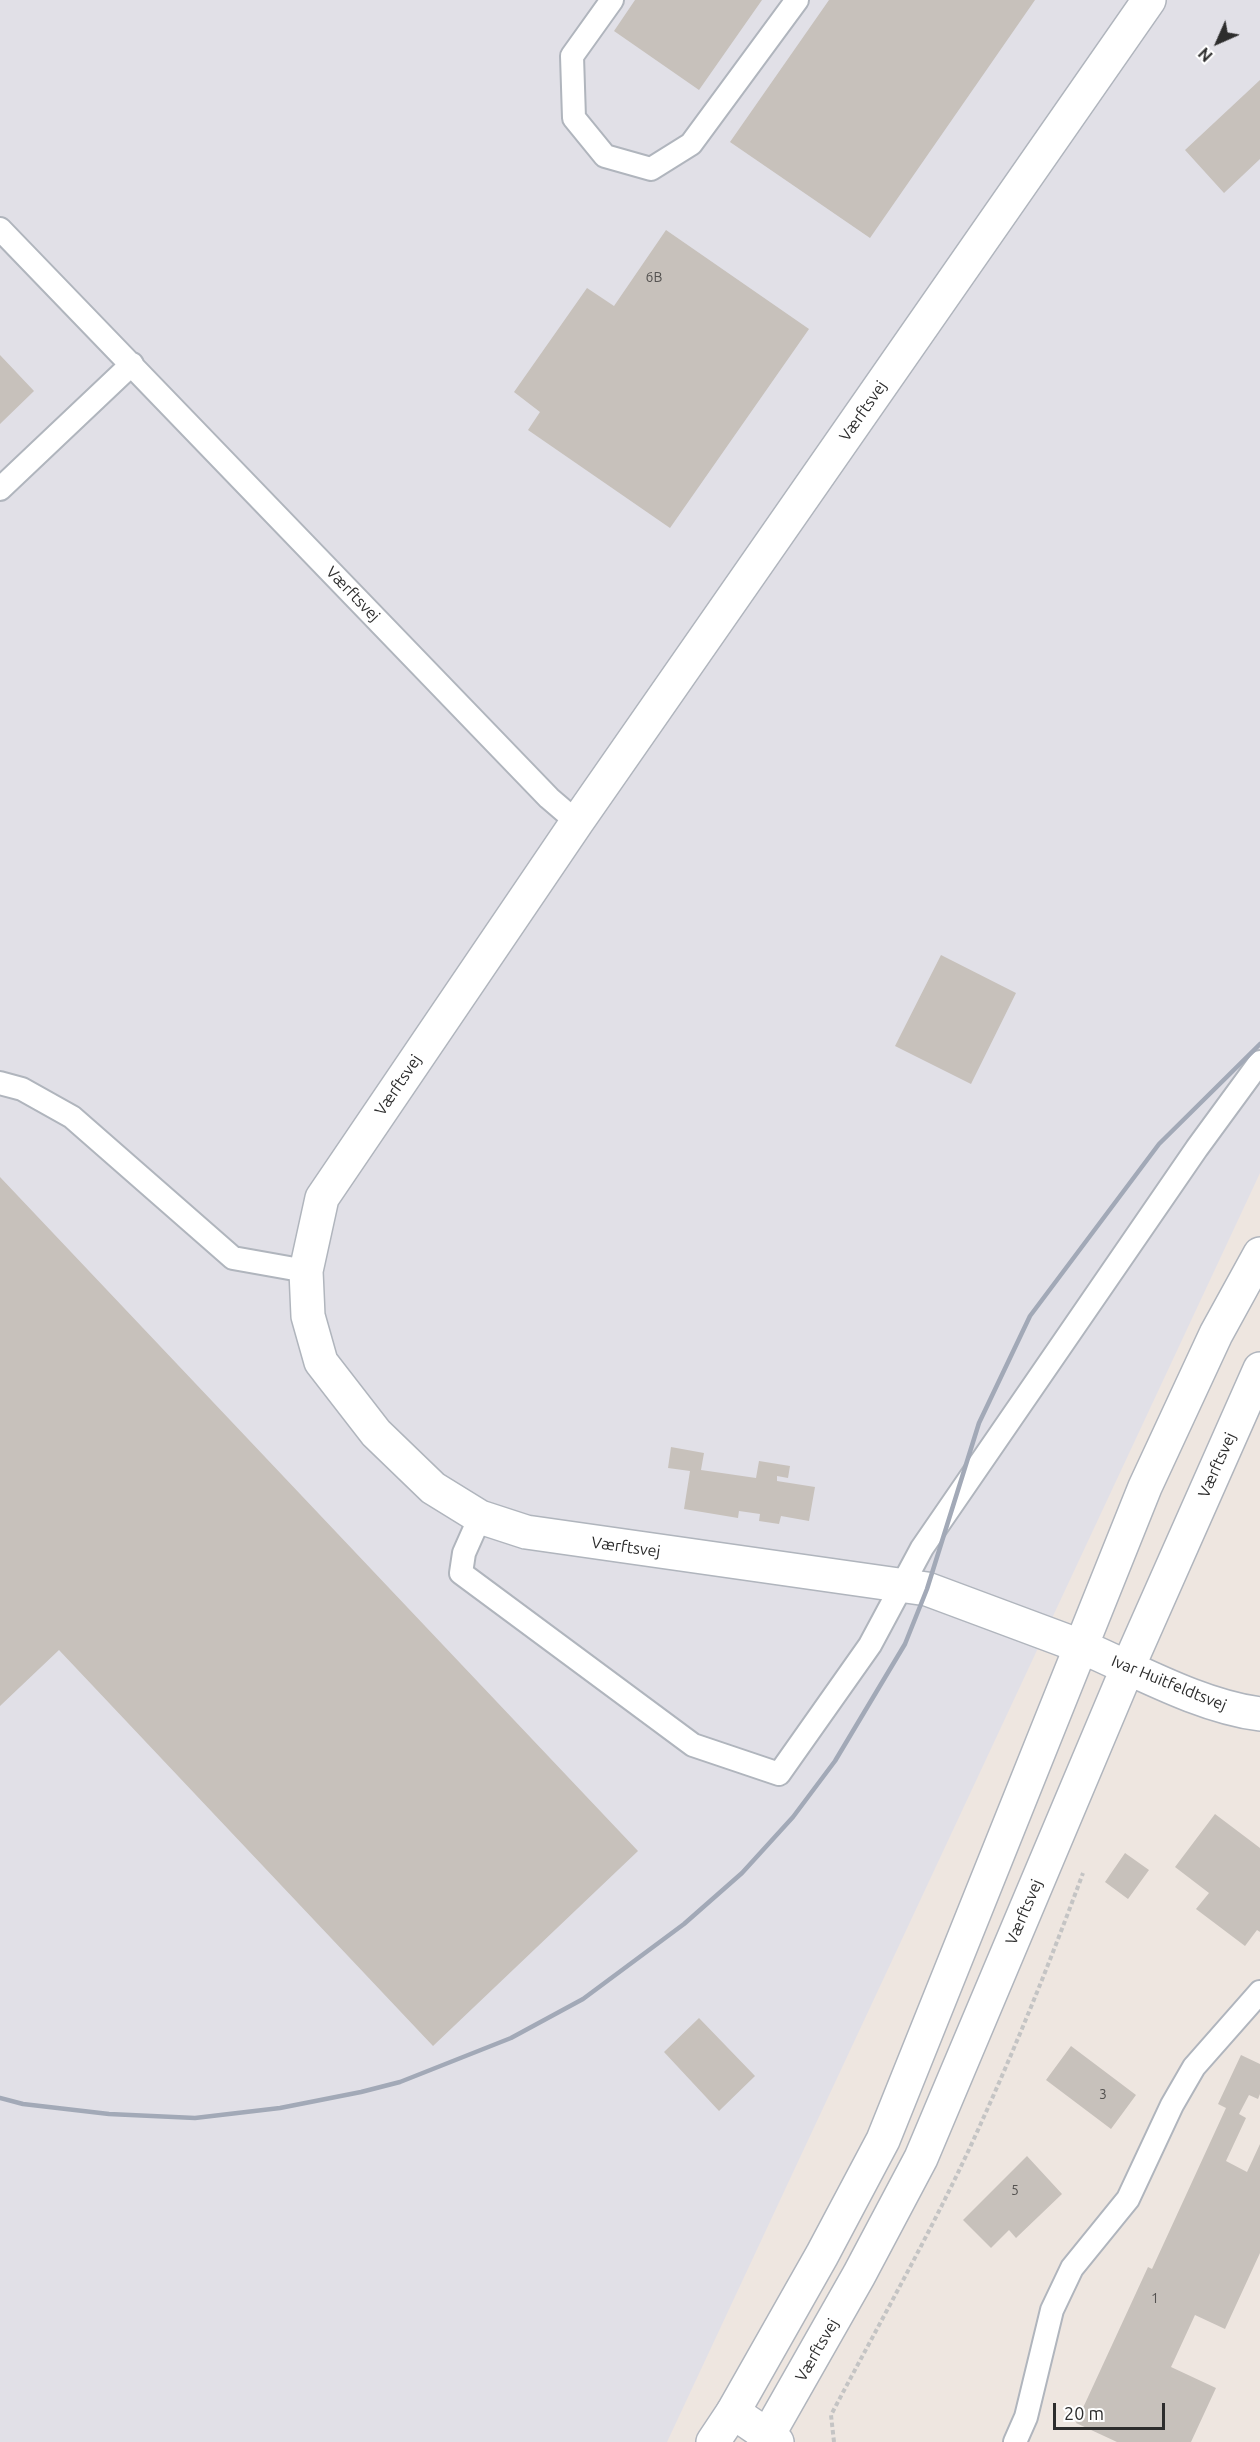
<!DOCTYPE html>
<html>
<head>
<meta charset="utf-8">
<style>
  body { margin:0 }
  #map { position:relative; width:1260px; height:2442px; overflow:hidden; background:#eee6e0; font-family:Ubuntu,sans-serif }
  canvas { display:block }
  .north { position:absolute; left:1188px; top:12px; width:60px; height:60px; -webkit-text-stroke:4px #fff; paint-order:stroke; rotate:225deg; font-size:16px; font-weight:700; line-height:24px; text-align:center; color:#2d2d2d }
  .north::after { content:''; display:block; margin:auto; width:21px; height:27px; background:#2d2d2d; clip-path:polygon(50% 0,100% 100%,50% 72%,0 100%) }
  .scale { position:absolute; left:1053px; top:2403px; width:112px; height:27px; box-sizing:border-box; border:3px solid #2d2d2d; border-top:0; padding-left:8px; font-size:18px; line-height:21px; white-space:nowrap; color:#2d2d2d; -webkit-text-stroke:4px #fff; paint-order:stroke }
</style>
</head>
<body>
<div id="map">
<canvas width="1260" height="2442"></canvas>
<div class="north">N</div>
<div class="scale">20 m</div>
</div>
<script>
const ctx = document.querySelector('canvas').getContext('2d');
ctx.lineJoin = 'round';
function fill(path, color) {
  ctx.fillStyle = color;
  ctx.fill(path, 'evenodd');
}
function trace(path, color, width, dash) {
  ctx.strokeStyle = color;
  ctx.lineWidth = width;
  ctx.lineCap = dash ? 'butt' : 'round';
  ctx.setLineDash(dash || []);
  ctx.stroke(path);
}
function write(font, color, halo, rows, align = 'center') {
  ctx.font = font + ' Ubuntu,sans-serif';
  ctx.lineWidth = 4.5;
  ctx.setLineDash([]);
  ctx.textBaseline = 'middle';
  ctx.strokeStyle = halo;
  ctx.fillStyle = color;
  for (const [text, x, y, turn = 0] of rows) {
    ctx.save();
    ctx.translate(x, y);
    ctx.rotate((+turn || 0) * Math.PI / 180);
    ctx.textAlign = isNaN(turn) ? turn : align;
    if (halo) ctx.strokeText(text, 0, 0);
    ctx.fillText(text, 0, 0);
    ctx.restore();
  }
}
fill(new Path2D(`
  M 0,0 L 1260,0 L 1260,1173 L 667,2442 L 0,2442 Z`), '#e1e0e7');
fill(new Path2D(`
  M 635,0 L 762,0 L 699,90 L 614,31 Z
  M 829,0 L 1035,0 L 870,238 L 730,142 Z
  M 1260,80 L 1260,159 L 1224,193 L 1185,150 Z
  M 666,230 L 809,329 L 670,528 L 528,430 L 540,412 L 514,392 L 587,288 L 614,306 Z
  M 0,355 L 34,391 L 0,424 Z
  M 941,955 L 1016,993 L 971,1084 L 895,1046 Z
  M 0,1177 L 638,1851 L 433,2046 L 59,1650 L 0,1706 Z
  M 671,1447 L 704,1453 L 701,1470 L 756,1478 L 759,1461 L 790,1466 L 788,1478 L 777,1476 L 777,1481 L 815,1487 L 809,1521 L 781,1516 L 779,1524 L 759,1521 L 760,1514 L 739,1511 L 738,1518 L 684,1509 L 690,1471 L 668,1468 Z
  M 1215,1814 L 1260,1848 L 1260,1932 L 1257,1930 L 1245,1946 L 1196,1909 L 1209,1893 L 1175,1867 Z
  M 1125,1853 L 1149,1870 L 1128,1899 L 1105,1882 Z
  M 699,2018 L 755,2076 L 719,2111 L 664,2052 Z
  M 1071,2046 L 1136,2095 L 1111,2129 L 1046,2080 Z
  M 1241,2055 L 1260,2064 L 1260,2094 L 1258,2099 L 1249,2095 L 1239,2114 L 1246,2118 L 1226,2161 L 1247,2172 L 1260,2144 L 1260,2253 L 1225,2329 L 1195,2315 L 1171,2367 L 1216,2388 L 1191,2442 L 1117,2442 L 1076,2423 L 1148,2267 L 1152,2269 L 1226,2108 L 1218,2104 Z
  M 1027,2156 L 1062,2194 L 1016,2238 L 1009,2230 L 991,2248 L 963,2220 Z`), '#c7c1bb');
const lane = new Path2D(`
  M 612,0 L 572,56 L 574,118 L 605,156 L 651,169 L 691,144 L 797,0
  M 0,229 L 549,798 L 577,822
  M 0,489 L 132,364
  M 0,1083 L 22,1089 L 72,1117 L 233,1258 L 306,1271
  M 480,1517 L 464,1553 L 461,1573 L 693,1745 L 779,1774 L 870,1645 L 922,1548 L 1197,1148 L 1260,1062
  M 1015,2442 L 1026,2417 L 1052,2310 L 1072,2268 L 1128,2199 L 1172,2105 L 1194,2067 L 1260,1992`);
const street = new Path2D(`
  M 1080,1646 L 927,1589 L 526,1532 L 480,1517 L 433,1488 L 376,1433 L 321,1362 L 308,1316 L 306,1271 L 322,1198 L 577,822 L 1149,0
  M 733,2412 L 777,2442`);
const secondary = new Path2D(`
  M 1080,1646 C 1136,1670 1199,1706 1260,1714
  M 713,2442 L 733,2412 L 822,2255 L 883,2140 L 1145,1487 L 1216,1334 L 1260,1254
  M 764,2442 L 859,2275 L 921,2158 L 1128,1667 L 1260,1369`);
trace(lane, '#b0b5bd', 26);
trace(street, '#b0b5bd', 36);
trace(secondary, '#b0b5bd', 36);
trace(new Path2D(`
  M 834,2442 L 831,2415 C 882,2318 937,2222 982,2121 C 1019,2039 1052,1957 1083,1873`), '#c4c4c4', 4, [4.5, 3]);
trace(lane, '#fff', 22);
trace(street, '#fff', 33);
trace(secondary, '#fff', 33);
trace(new Path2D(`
  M 0,2098 L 23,2104 L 109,2114 L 195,2118 L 280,2108 L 361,2092 L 400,2082 L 511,2038 L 583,1999 L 684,1924 L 742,1873 L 793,1817 L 835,1761 L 905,1644 L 927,1589 L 979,1423 L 1030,1316 L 1159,1144 L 1260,1044`), '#a2a9b7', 4.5);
write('14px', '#545250', null, [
  ["6B",654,277],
  ["3",1103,2094],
  ["5",1015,2190],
  ["1",1155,2298]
]);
write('16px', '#2d2d2d', '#fff', [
  ["Værftsvej",863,411,-55],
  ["Værftsvej",353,594,46],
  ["Værftsvej",398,1085,-56],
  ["Værftsvej",1217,1465,-66],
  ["Værftsvej",626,1547,8],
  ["Ivar Huitfeldtsvej",1169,1683,22],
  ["Værftsvej",1024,1912,-67],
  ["Værftsvej",817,2350,-60]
]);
</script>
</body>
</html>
